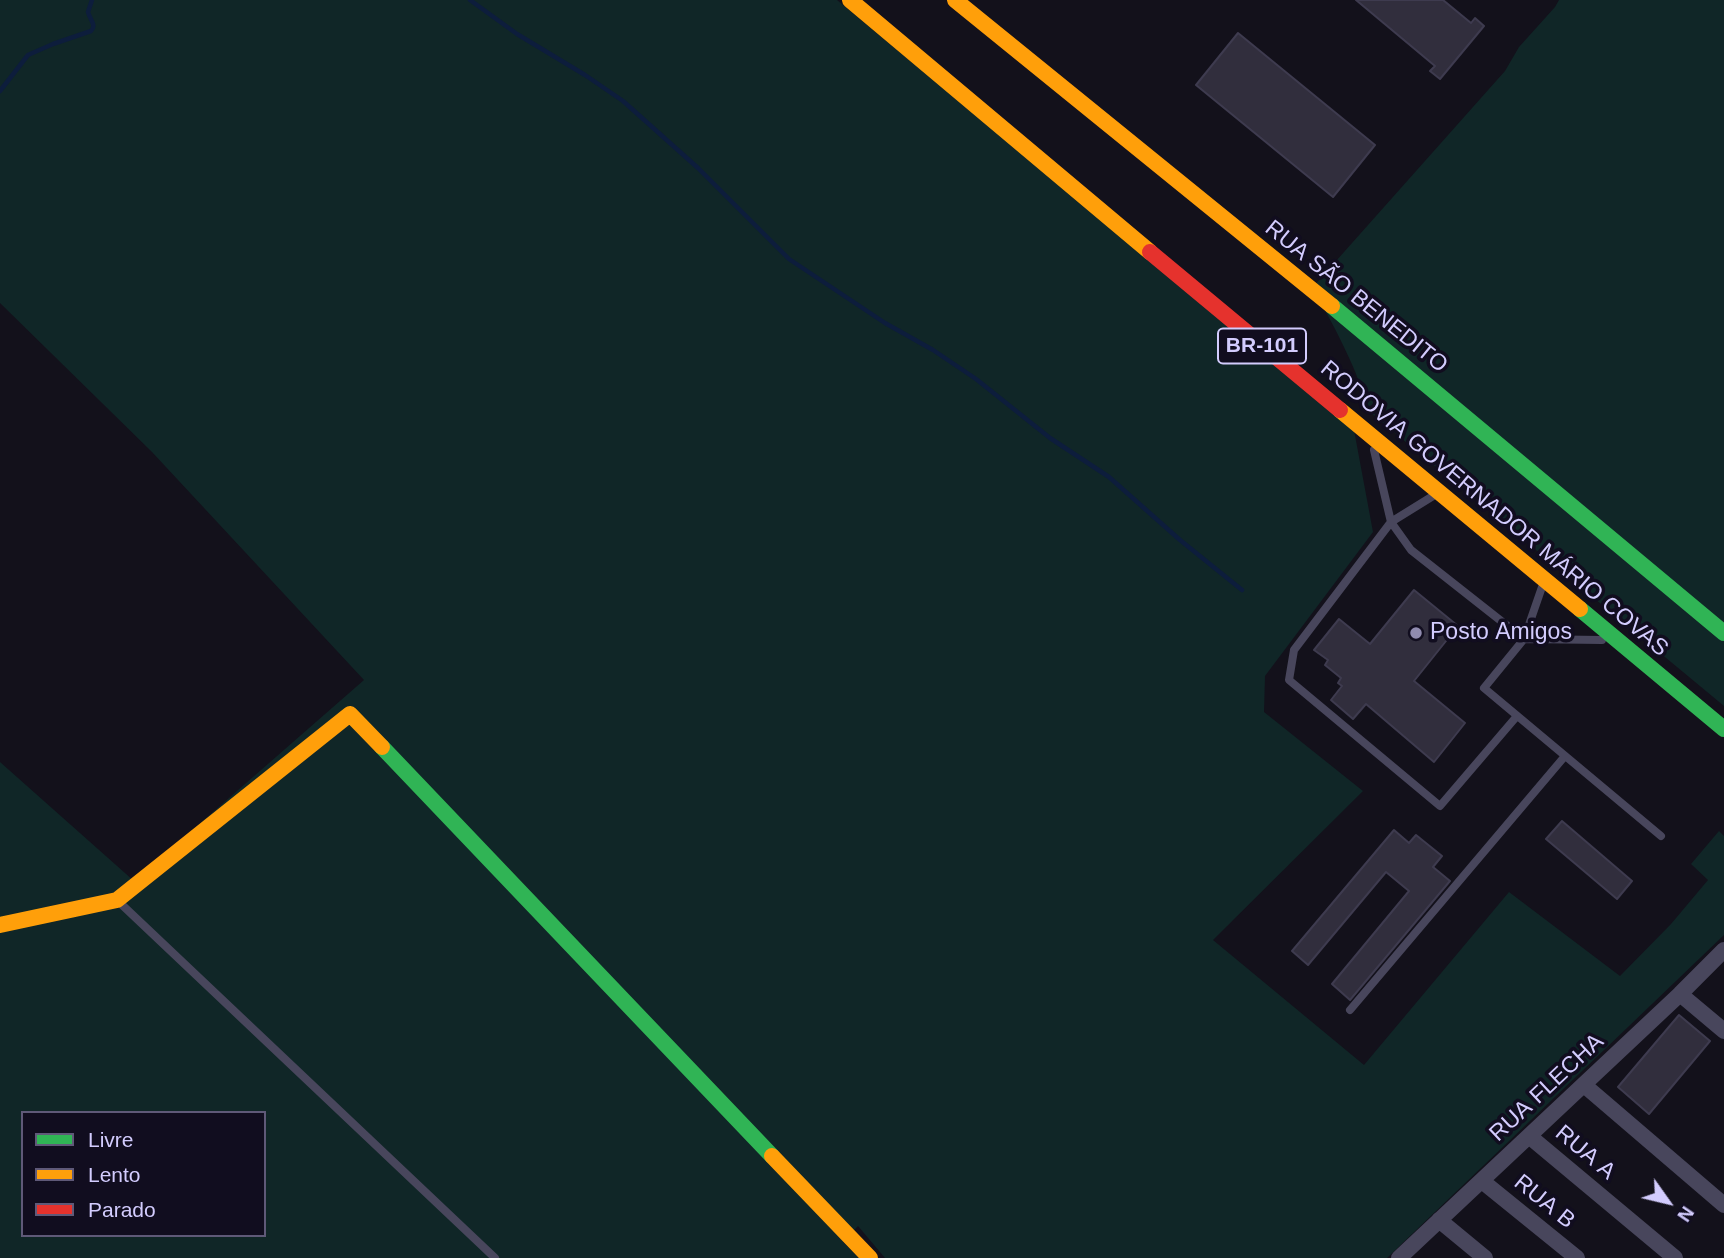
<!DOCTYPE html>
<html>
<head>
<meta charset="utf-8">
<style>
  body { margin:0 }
  #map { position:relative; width:1724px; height:1258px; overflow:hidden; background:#13111b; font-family:Arial,sans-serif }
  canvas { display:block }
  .legend { position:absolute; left:21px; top:1111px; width:245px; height:126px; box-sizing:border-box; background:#110d1f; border:2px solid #5f5978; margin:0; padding:9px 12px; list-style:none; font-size:21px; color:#d3ccfe }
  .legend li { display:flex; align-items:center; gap:14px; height:35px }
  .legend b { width:35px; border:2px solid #5f5978 }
  .north { position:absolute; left:1633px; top:1167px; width:70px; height:70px; -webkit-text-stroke:5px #110d1f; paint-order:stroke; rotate:124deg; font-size:19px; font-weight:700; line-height:28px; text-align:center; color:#d3ccfe }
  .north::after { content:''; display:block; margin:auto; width:24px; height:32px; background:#d3ccfe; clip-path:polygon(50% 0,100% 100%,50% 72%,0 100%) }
</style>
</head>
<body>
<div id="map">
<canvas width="1724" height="1258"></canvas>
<ul class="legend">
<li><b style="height:9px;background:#30b455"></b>Livre</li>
<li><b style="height:9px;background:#ff9f0a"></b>Lento</li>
<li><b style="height:9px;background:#e5322d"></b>Parado</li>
</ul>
<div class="north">N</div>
</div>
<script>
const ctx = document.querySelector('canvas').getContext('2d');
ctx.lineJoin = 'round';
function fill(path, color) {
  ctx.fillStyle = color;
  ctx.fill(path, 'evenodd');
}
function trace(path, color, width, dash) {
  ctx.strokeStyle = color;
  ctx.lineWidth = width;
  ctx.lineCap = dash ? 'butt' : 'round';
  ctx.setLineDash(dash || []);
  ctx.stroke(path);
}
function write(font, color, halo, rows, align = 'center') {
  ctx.font = font + ' Arial,sans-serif';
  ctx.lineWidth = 7;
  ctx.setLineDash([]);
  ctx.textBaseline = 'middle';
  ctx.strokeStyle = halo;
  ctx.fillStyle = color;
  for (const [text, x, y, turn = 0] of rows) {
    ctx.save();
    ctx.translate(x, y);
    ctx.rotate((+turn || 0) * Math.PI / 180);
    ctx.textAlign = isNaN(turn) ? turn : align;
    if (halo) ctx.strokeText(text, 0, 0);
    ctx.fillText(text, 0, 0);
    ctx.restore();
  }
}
fill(new Path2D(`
  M 0,0 L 837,0 L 1354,430 L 1373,532 L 1265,676 L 1264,712 L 1363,791 L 1213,940 L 1364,1065 L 1509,892 L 1620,976 L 1671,924 L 1708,880 L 1691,864 L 1719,831 L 1724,836 L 1724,935 L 1387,1258 L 885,1258 L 858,1226 L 843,1242 L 859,1258 L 0,1258 L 0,762 L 134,881 L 364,680 L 152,452 L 0,303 ZM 23,1113 L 264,1113 L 264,1235 L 23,1235 Z
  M 1559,0 L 1724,0 L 1724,706 L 1366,409 C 1364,380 1328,314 1312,288 L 1505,71 L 1519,47 L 1555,7 Z`), '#102627');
trace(new Path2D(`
  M 470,0 L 517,34 L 585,75 L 623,101 L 698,168 L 789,259 L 885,323 L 933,350 L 976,379 L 1050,438 L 1109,477 L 1180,540 L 1242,590
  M 0,91 L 28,55 L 53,44 L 91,31 C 97,25 90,20 88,12 L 92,0`), '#0d1d3c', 4.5);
const building = new Path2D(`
  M 1356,0 L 1443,0 L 1471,23 L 1475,18 L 1484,26 L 1440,79 L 1430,71 L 1435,66 Z
  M 1238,33 L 1375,145 L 1333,197 L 1196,85 Z
  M 1414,590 L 1458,626 L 1414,681 L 1465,723 L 1434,762 L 1366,704 L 1353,719 L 1331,700 L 1342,686 L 1338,683 L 1341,678 L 1325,665 L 1328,660 L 1314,650 L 1339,619 L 1370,644 Z
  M 1562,821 L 1632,881 L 1617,899 L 1546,839 Z
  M 1394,830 L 1409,843 L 1416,835 L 1442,856 L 1433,867 L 1450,881 L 1350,1000 L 1332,984 L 1409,891 L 1386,872 L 1308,965 L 1292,951 Z
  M 1679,1015 L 1710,1041 L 1649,1114 L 1618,1087 Z`);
fill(building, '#312e3d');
trace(building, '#3e3b4f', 2);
trace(new Path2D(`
  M 1374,450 L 1391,522 L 1411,550 L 1524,639 L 1602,640
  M 1433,496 L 1391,522 L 1294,650 L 1289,680 L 1440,806 L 1517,716
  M 1542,587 L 1524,639 L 1484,688 L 1661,836
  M 119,902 L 495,1258
  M 1350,1010 L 1565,756`), '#48465c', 8);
trace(new Path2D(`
  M 1680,994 L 1724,1031
  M 1584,1085 L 1724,1205
  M 1529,1136 L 1675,1258
  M 1482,1181 L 1577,1258
  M 1439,1220 L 1485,1258
  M 1399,1258 L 1680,994 L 1724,950`), '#48465c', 16);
trace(new Path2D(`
  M 1332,306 L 1724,633
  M 1580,609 L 1724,729
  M 382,747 L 772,1156`), '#30b455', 16);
trace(new Path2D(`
  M 850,0 L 1150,252
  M 955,0 L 1332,306
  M 1340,410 L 1580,609
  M 0,925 L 117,900 L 350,714 L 382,747
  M 772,1156 L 870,1258`), '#ff9f0a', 16);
trace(new Path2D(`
  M 1150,252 L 1340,410`), '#e5322d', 16);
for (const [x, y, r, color] of [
  [1416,633,7,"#908baf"]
]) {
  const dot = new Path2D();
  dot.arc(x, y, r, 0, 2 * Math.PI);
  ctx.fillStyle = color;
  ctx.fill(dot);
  trace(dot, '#110d1f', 2.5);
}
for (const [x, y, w] of [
  [1262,346,88]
]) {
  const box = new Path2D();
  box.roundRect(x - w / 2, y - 17.5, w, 35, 5);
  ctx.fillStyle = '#110d1f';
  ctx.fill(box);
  trace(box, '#d3ccfe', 2);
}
write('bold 21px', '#d3ccfe', null, [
  ["BR-101",1262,346]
]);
write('23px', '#d3ccfe', '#110d1f', [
  ["RUA SÃO BENEDITO",1356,297,39],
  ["RODOVIA GOVERNADOR MÁRIO COVAS",1494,509,40],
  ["RUA FLECHA",1547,1088,-43],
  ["RUA A",1585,1153,40],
  ["RUA B",1544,1202,39]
]);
write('23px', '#d3ccfe', '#110d1f', [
  ["Posto Amigos",1430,633]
], 'left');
</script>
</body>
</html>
